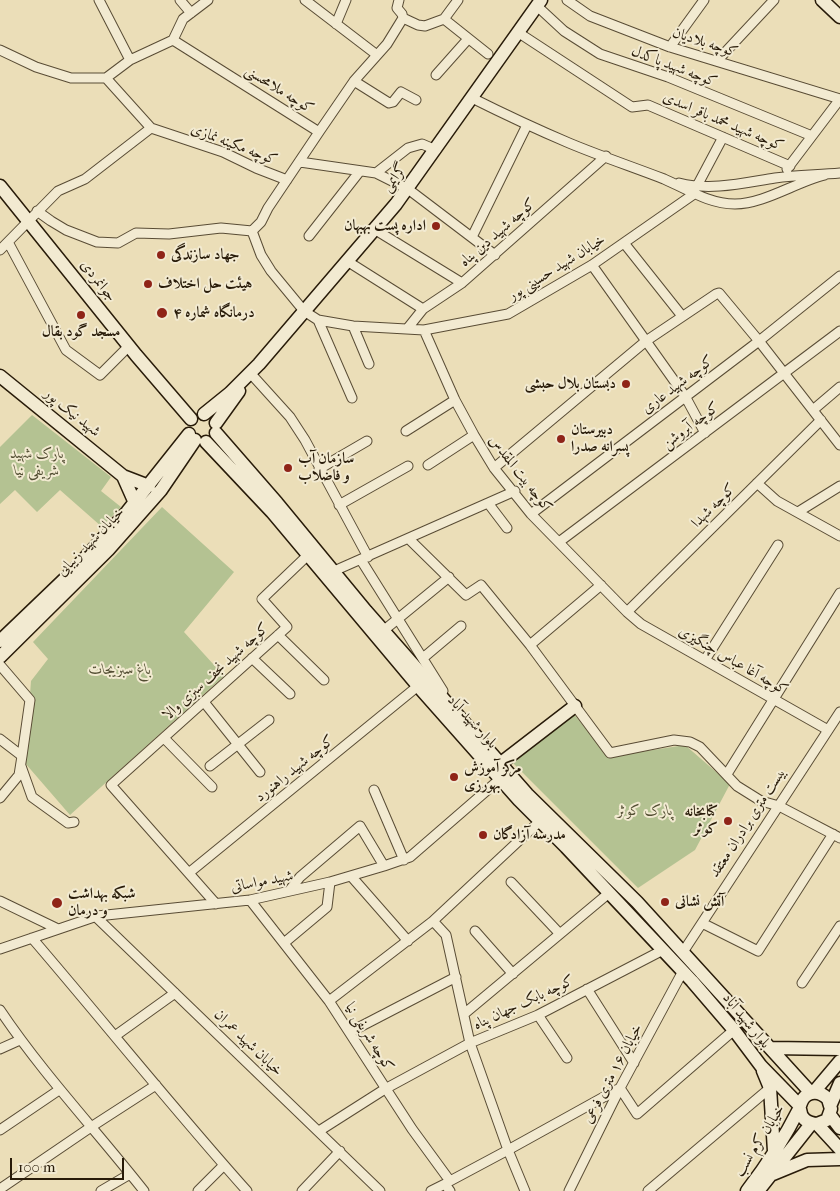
<!DOCTYPE html>
<html>
<head>
<meta charset="utf-8">
<style>
  body { margin:0 }
  #map { position:relative; width:840px; height:1191px; overflow:hidden; background:#ebdeb8; font-family:"IM FELL French Canon",serif }
  canvas { display:block }
  .scale { position:absolute; left:10px; top:1158px; width:114px; height:22px; box-sizing:border-box; border:2px solid #281b09; border-top:0; padding-left:6px; font-size:15px; line-height:18px; white-space:nowrap; color:#281b09; -webkit-text-stroke:4px #f2ead1; paint-order:stroke }
</style>
</head>
<body>
<div id="map">
<canvas width="840" height="1191"></canvas>
<div class="scale">100 m</div>
</div>
<script>
const ctx = document.querySelector('canvas').getContext('2d');
ctx.lineJoin = 'round';
function fill(path, color) {
  ctx.fillStyle = color;
  ctx.fill(path, 'evenodd');
}
function trace(path, color, width, dash) {
  ctx.strokeStyle = color;
  ctx.lineWidth = width;
  ctx.lineCap = dash ? 'butt' : 'round';
  ctx.setLineDash(dash || []);
  ctx.stroke(path);
}
function write(font, color, halo, rows, align = 'center') {
  ctx.font = font + ' "IM FELL French Canon",Amiri,serif';
  ctx.lineWidth = 4;
  ctx.setLineDash([]);
  ctx.textBaseline = 'middle';
  ctx.strokeStyle = halo;
  ctx.fillStyle = color;
  for (const [text, x, y, turn = 0] of rows) {
    ctx.save();
    ctx.translate(x, y);
    ctx.rotate((+turn || 0) * Math.PI / 180);
    ctx.textAlign = isNaN(turn) ? turn : align;
    if (halo) ctx.strokeText(text, 0, 0);
    ctx.fillText(text, 0, 0);
    ctx.restore();
  }
}
fill(new Path2D(`
  M 32,415 L 111,477 L 101,491 L 121,507 L 102,527 L 60,490 L 37,512 L 15,490 L 0,504 L 0,447 Z
  M 162,507 L 234,572 L 184,632 L 224,676 L 70,815 L 25,763 L 31,681 L 48,659 L 33,642 Z
  M 574,714 L 608,757 L 685,745 L 730,784 L 695,850 L 638,888 L 513,763 Z`), '#b4c292');
const street = new Path2D(`
  M 99,0 L 130,60
  M 180,0 L 191,13
  M 305,0 L 377,55
  M 399,0 L 397,8 L 402,14 L 403,18
  M 567,0 L 590,16 L 670,47 L 840,99
  M 537,6 L 564,31 L 600,54 L 668,77 L 812,136
  M 444,19 L 488,54
  M 336,24 L 346,0
  M 519,33 L 632,107 L 648,105 L 790,166
  M 173,40 L 319,132 L 268,208 L 261,222 L 252,231
  M 173,40 L 183,19 L 208,0
  M 670,47 L 704,0
  M 0,50 L 36,67 L 71,78 L 106,78 L 130,60 L 173,40
  M 717,61 L 774,0
  M 436,75 L 468,39
  M 106,78 L 151,128 L 223,152 L 256,168 L 287,180
  M 354,81 L 389,103 L 393,102 L 401,92 L 416,100
  M 472,98 C 504,114 536,129 569,143 C 600,156 633,167 664,179 C 687,189 709,204 735,204 C 764,204 796,182 825,175
  M 319,132 L 354,81 L 387,44 L 403,18 L 418,25 L 425,26 L 444,19 L 458,0
  M 300,162 L 376,173 L 408,189 L 495,255
  M 787,169 L 840,99
  M 376,173 L 408,148 L 422,144 L 436,150
  M 679,183 C 711,191 743,183 775,178 C 796,175 818,175 840,173
  M 697,186 L 723,137
  M 37,211 L 51,221 L 66,230 L 97,242 L 118,243 L 136,233 L 169,234 L 221,228 L 252,231
  M 374,229 L 462,283
  M 252,231 L 261,255 L 271,271 L 304,311 L 318,320 L 353,326 L 424,330 L 508,314 L 592,265 L 694,194
  M 309,236 L 360,171
  M 472,237 L 527,125
  M 8,242 L 66,350 L 100,375 L 129,346
  M 624,243 L 682,316
  M 0,250 L 58,191 L 85,179 L 151,128
  M 347,261 L 423,309
  M 592,265 L 685,396 L 705,433
  M 318,320 L 352,398
  M 353,326 L 369,364
  M 407,329 L 423,309 L 462,283 L 606,156
  M 424,330 L 455,400 L 474,435 L 494,468 L 531,514 L 627,612 L 641,624 L 828,730
  M 252,375 L 290,417 L 305,440 L 368,557
  M 813,410 L 840,387
  M 406,431 L 455,400
  M 428,465 L 474,435
  M 494,468 L 646,341 L 716,294 L 719,293 L 759,341 L 840,445
  M 319,469 L 367,441
  M 757,483 L 777,501 L 840,536
  M 488,503 L 507,528
  M 339,505 L 408,466
  M 798,512 L 840,486
  M 531,514 L 759,341 L 840,276
  M 409,539 L 466,595 L 481,585 L 530,645 L 610,753 L 674,740 L 690,742 L 700,747 L 737,786 L 761,801 L 779,806 L 840,838
  M 559,542 L 840,331
  M 361,560 L 443,691
  M 334,571 L 515,491
  M 627,612 L 821,420
  M 383,631 L 449,577
  M 278,635 L 324,680
  M 530,645 L 601,585
  M 252,658 L 290,694
  M 423,658 L 461,626
  M 705,660 L 778,545
  M 0,665 L 30,700 L 22,756
  M 204,702 L 260,772
  M 164,738 L 212,787
  M 0,739 L 22,756 L 19,775 L 0,798
  M 21,766 L 32,797 L 68,823 L 74,822
  M 210,766 L 269,720
  M 727,774 L 840,593
  M 374,790 L 404,860
  M 190,872 L 418,686
  M 351,876 L 408,941
  M 511,882 L 560,934
  M 289,891 L 300,877 L 360,826 L 384,866
  M 250,900 L 329,1001 L 412,1129 L 450,1181 L 445,1184 L 450,1191
  M 0,901 L 58,929
  M 216,904 L 111,785 L 287,627 L 262,599 L 308,555
  M 95,916 L 380,1191
  M 702,923 L 758,951 L 833,834
  M 475,931 L 513,974
  M 32,938 C 104,1022 173,1108 247,1191
  M 284,943 L 327,907 L 330,882
  M 0,949 L 97,916 L 250,900 L 330,882 L 384,866 L 410,857 L 500,779
  M 663,950 L 538,1015 L 470,1043 L 508,1150 L 620,1088 L 637,1114 L 734,1030
  M 683,952 L 840,712
  M 802,983 L 840,926
  M 587,989 L 634,1063
  M 329,1001 L 433,921 L 540,821
  M 0,1010 C 43,1074 96,1130 144,1191
  M 464,1014 L 609,893
  M 538,1015 L 567,1058
  M 350,1032 L 456,977
  M 115,1036 L 175,993
  M 0,1049 L 20,1040
  M 0,1130 L 59,1090
  M 319,1131 L 385,1089 L 470,1043 L 446,935 L 433,921
  M 450,1181 L 508,1150 L 525,1191
  M 0,1189 L 91,1127 L 156,1085
  M 101,1191 L 130,1174
  M 198,1191 L 223,1166
  M 302,1191 L 340,1151
  M 431,1191 L 445,1184
  M 569,1191 L 620,1088 L 683,971
  M 648,1191 L 770,1088`);
const secondary = new Path2D(`
  M 822,0 L 840,17
  M 0,186 L 136,355 L 191,419
  M 0,376 L 123,476 L 149,486
  M 204,414 L 230,393 L 259,364 L 396,204 L 541,0
  M 216,423 L 239,391
  M 216,433 L 277,503 L 366,611 L 527,794 L 637,902 L 811,1093
  M 206,442 L 272,512 L 418,686 L 519,800 L 566,847 L 692,981 L 734,1030 L 761,1066 L 800,1106
  M 123,476 L 135,503
  M 0,641 L 72,572 L 127,512 L 189,434
  M 0,657 L 108,550 L 161,490 L 195,440
  M 501,763 L 575,706
  M 771,1048 L 840,1049
  M 763,1071 L 770,1088 L 774,1151
  M 813,1093 L 840,1061
  M 831,1104 L 840,1083
  M 830,1115 L 840,1128
  M 817,1124 L 840,1149
  M 773,1174 L 807,1160 L 840,1159
  M 747,1191 C 766,1166 784,1139 798,1111 C 801,1106 800,1099 807,1095 C 815,1090 822,1093 828,1099 L 831,1109 L 827,1120 L 817,1124 C 807,1123 801,1119 800,1109
  M 758,1191 L 811,1124`);
trace(street, '#594c35', 11);
trace(secondary, '#281b09', 15);
trace(street, '#f2ead1', 9);
trace(secondary, '#f2ead1', 12);
for (const [x, y, r, color] of [
  [436,226,5,"#8f2418"],
  [161,255,5,"#8f2418"],
  [148,284,5,"#8f2418"],
  [162,313,6,"#8f2418"],
  [81,315,5,"#8f2418"],
  [626,384,5,"#8f2418"],
  [561,439,5,"#8f2418"],
  [288,468,5,"#8f2418"],
  [454,777,5,"#8f2418"],
  [728,821,5,"#8f2418"],
  [483,835,5,"#8f2418"],
  [665,902,5,"#8f2418"],
  [57,903,6,"#8f2418"]
]) {
  const dot = new Path2D();
  dot.arc(x, y, r, 0, 2 * Math.PI);
  ctx.fillStyle = color;
  ctx.fill(dot);
  trace(dot, '#f2ead1', 2);
}
write('15px', '#281b09', '#f2ead1', [
  ["کوچه بلادیان",705,43,18],
  ["کوچه شهید پاکدل",674,67,21],
  ["کوچه ملامحسنی",279,90,32],
  ["کوچه شهید محمد باقر اسدی",723,122,23],
  ["کوچه مکینه نمازی",234,145,21],
  ["گرایمی",395,178,-53],
  ["کوچه شهید دین پناه",498,233,-41],
  ["خیابان شهید حسینی پور",557,268,-32],
  ["جوانمردی",98,281,52],
  ["کوچه شهید عاری",678,385,-37],
  ["شهید نیک پور",72,413,39],
  ["کوچه آبروشن",691,426,-37],
  ["کوچه بیت المقدس",520,474,52],
  ["کوچه شهدا",714,506,-45],
  ["خیابان شهید زیبایی",91,542,-46],
  ["کوچه آغا عباس چنگیزی",733,661,30],
  ["کوچه شهید نجف سبزی والا",216,672,-42],
  ["بلوار شهید آباد",472,722,48],
  ["کوچه شهید راهنورد",295,769,-39],
  ["بیست متری برادران معتقد",748,823,-57],
  ["شهید مواساتی",262,882,-11],
  ["کوچه بابک جهان پناه",524,1003,-25],
  ["بلوار شهید آباد",746,1021,51],
  ["کوچه شریفی نیا",369,1037,58],
  ["خیابان شهید عمران",248,1043,44],
  ["خیابان ۱۶ متری فرعی",613,1074,-62],
  ["خیابان کرم نسب",760,1141,-58]
]);
write('bold 15px', '#281b09', '#f2ead1', [
  ["اداره پست بهبهان",426,226,"right"],
  ["جهاد سازندگی",171,255],
  ["هیئت حل اختلاف",158,284],
  ["درمانگاه شماره ۴",173,313],
  ["مسجد گود بقال",81,332,"center"],
  ["دبستان بلال حبشی",616,384,"right"],
  ["دبیرستان",571,430],
  ["پسرانه صدرا",571,447],
  ["سازمان آب",298,459],
  ["و فاضلاب",298,476],
  ["مرکز آموزش",464,768],
  ["بهورزی",464,785],
  ["کتابخانه",718,812,"right"],
  ["کوثر",718,829,"right"],
  ["مدرسه آزادگان",493,835],
  ["شبکه بهداشت",68,894],
  ["و درمان",68,911],
  ["آتش نشانی",675,902]
], 'left');
write('italic 15px', '#524d32', '#f2ead1', [
  ["پارک شهید",37,454],
  ["شریفی نیا",37,471],
  ["باغ سبزیجات",120,670],
  ["پارک کوثر",645,811]
]);
</script>
</body>
</html>
